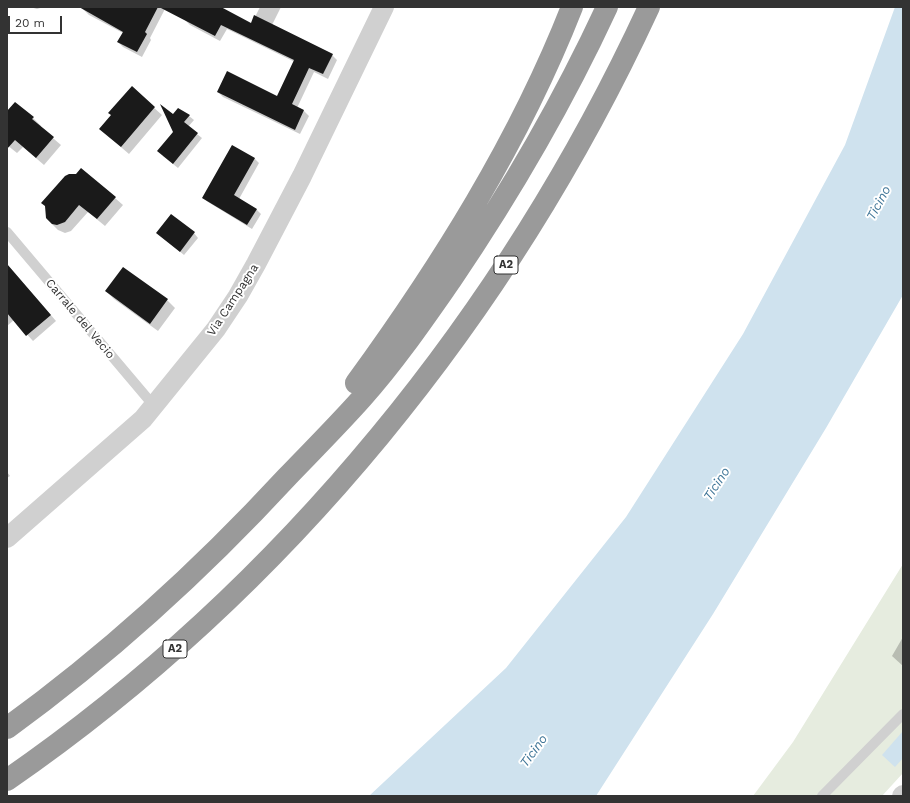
<!DOCTYPE html>
<html>
<head>
<meta charset="utf-8">
<style>
  body { margin:0 }
  #map { position:relative; width:910px; height:803px; overflow:hidden; background:#fff; font-family:"Work Sans",sans-serif }
  canvas { display:block }
  .frame { position:absolute; inset:0; border:8px solid #333; pointer-events:none }
  .scale { position:absolute; left:8px; top:16px; width:54px; height:18px; box-sizing:border-box; border:2px solid #333; border-top:0; padding-left:5px; font-size:12px; line-height:14px; white-space:nowrap; color:#333; -webkit-text-stroke:3px #fff; paint-order:stroke }
</style>
</head>
<body>
<div id="map">
<canvas width="910" height="803"></canvas>
<div class="frame"></div>
<div class="scale">20 m</div>
</div>
<script>
const ctx = document.querySelector('canvas').getContext('2d');
ctx.lineJoin = 'round';
function fill(path, color) {
  ctx.fillStyle = color;
  ctx.fill(path, 'evenodd');
}
function trace(path, color, width, dash) {
  ctx.strokeStyle = color;
  ctx.lineWidth = width;
  ctx.lineCap = dash ? 'butt' : 'round';
  ctx.setLineDash(dash || []);
  ctx.stroke(path);
}
function write(font, color, halo, rows, align = 'center') {
  ctx.font = font + ' "Work Sans",sans-serif';
  ctx.lineWidth = 4;
  ctx.setLineDash([]);
  ctx.textBaseline = 'middle';
  ctx.strokeStyle = halo;
  ctx.fillStyle = color;
  for (const [text, x, y, turn = 0] of rows) {
    ctx.save();
    ctx.translate(x, y);
    ctx.rotate((+turn || 0) * Math.PI / 180);
    ctx.textAlign = isNaN(turn) ? turn : align;
    if (halo) ctx.strokeText(text, 0, 0);
    ctx.fillText(text, 0, 0);
    ctx.restore();
  }
}
fill(new Path2D(`
  M 903,564 L 903,773 L 882,796 L 753,796 L 793,742 Z`), '#e6ecdf');
fill(new Path2D(`
  M 895,7 L 903,7 L 903,295 L 826,428 L 713,614 L 596,796 L 369,796 L 506,668 L 626,517 L 743,334 L 845,145 Z
  M 903,731 L 903,758 L 895,767 L 882,755 Z`), '#cfe2ee');
fill(new Path2D(`
  M 30,7 L 44,7 L 37,9 Z
  M 85,7 L 166,7 L 150,38 L 151,40 L 142,57 L 123,47 L 118,42 L 123,33 L 89,15 L 83,9 Z
  M 192,7 L 219,7 L 251,25 L 260,7 L 281,7 L 272,25 L 332,55 L 337,60 L 328,79 L 314,72 L 297,108 L 304,111 L 309,116 L 300,134 L 223,97 L 218,92 L 278,97 L 295,62 L 227,29 L 220,41 L 190,25 L 185,20 Z
  M 132,88 L 162,115 L 129,154 L 108,136 L 112,115 Z
  M 15,104 L 33,118 L 41,126 L 40,127 L 61,145 L 44,165 L 23,147 L 17,153 L 7,145 L 7,113 Z
  M 173,115 L 189,116 L 194,120 L 188,127 L 202,138 L 178,168 L 163,156 L 174,132 Z
  M 254,158 L 259,163 L 239,199 L 256,209 L 261,214 L 252,229 L 208,202 L 203,198 Z
  M 115,198 L 123,205 L 105,226 L 88,212 L 71,231 L 65,233 L 58,230 L 46,218 L 46,206 Z
  M 194,233 L 198,238 L 184,255 L 162,237 Z
  M 7,264 L 56,321 L 33,341 L 14,320 L 7,326 Z
  M 123,268 L 167,300 L 175,308 L 158,331 L 114,299 L 106,291 Z
  M 7,472 L 10,476 L 7,478 Z
  M 903,637 L 903,666 L 892,656 Z`), '#0003');
fill(new Path2D(`
  M 79,7 L 158,7 L 145,32 L 147,34 L 137,52 L 117,42 L 123,32 Z
  M 159,7 L 221,7 L 251,23 L 254,15 L 333,54 L 323,74 L 309,68 L 292,104 L 304,110 L 295,130 L 217,92 L 227,71 L 277,96 L 294,60 L 221,25 L 215,36 Z
  M 132,86 L 155,107 L 121,147 L 99,129 L 111,115 L 108,113 Z
  M 15,102 L 34,117 L 32,119 L 54,137 L 36,158 L 15,140 L 7,149 L 7,111 Z
  M 160,104 L 173,114 L 178,108 L 190,115 L 184,122 L 198,133 L 173,164 L 157,151 L 173,132 Z
  M 232,145 L 255,158 L 234,195 L 257,209 L 247,225 L 202,198 Z
  M 81,168 L 116,197 L 97,219 L 79,205 L 65,222 L 57,225 L 52,224 L 46,218 L 45,206 L 41,203 L 65,176 L 69,174 L 76,174 Z
  M 171,214 L 195,232 L 180,252 L 156,233 Z
  M 7,264 L 51,315 L 26,336 L 7,313 Z
  M 123,267 L 168,299 L 150,324 L 105,291 Z`), '#1a1a1a');
trace(new Path2D(`
  M 7,232 L 154,406
  M 822,796 L 903,714`), '#d0d0d0', 10);
trace(new Path2D(`
  M 7,538 L 143,419 L 216,329 L 238,296 L 256,264 L 302,176 L 384,7
  M 902,796 L 903,795`), '#d0d0d0', 20);
trace(new Path2D(`
  M 356,383 C 441,266 519,142 572,7
  M 7,728 C 109,654 202,569 287,477 C 312,451 338,425 362,398 C 395,361 423,320 451,280 C 510,193 563,102 607,7
  M 7,780 C 286,587 507,314 649,7`), '#9a9a9a', 22);
for (const [x, y, w] of [
  [506,265,24],
  [175,649,24]
]) {
  const box = new Path2D();
  box.roundRect(x - w / 2, y - 9, w, 18, 3);
  ctx.fillStyle = '#fff';
  ctx.fill(box);
  trace(box, '#333', 1);
}
write('bold 11px', '#333', null, [
  ["A2",506,265],
  ["A2",175,649]
]);
write('12px', '#333', '#fff', [
  ["Via Campagna",233,300,-57],
  ["Carrale del Vecio",80,319,50]
]);
write('italic 13px', '#3f7597', '#fff', [
  ["Ticino",879,203,-62],
  ["Ticino",717,484,-57],
  ["Ticino",534,751,-54]
]);
</script>
</body>
</html>
